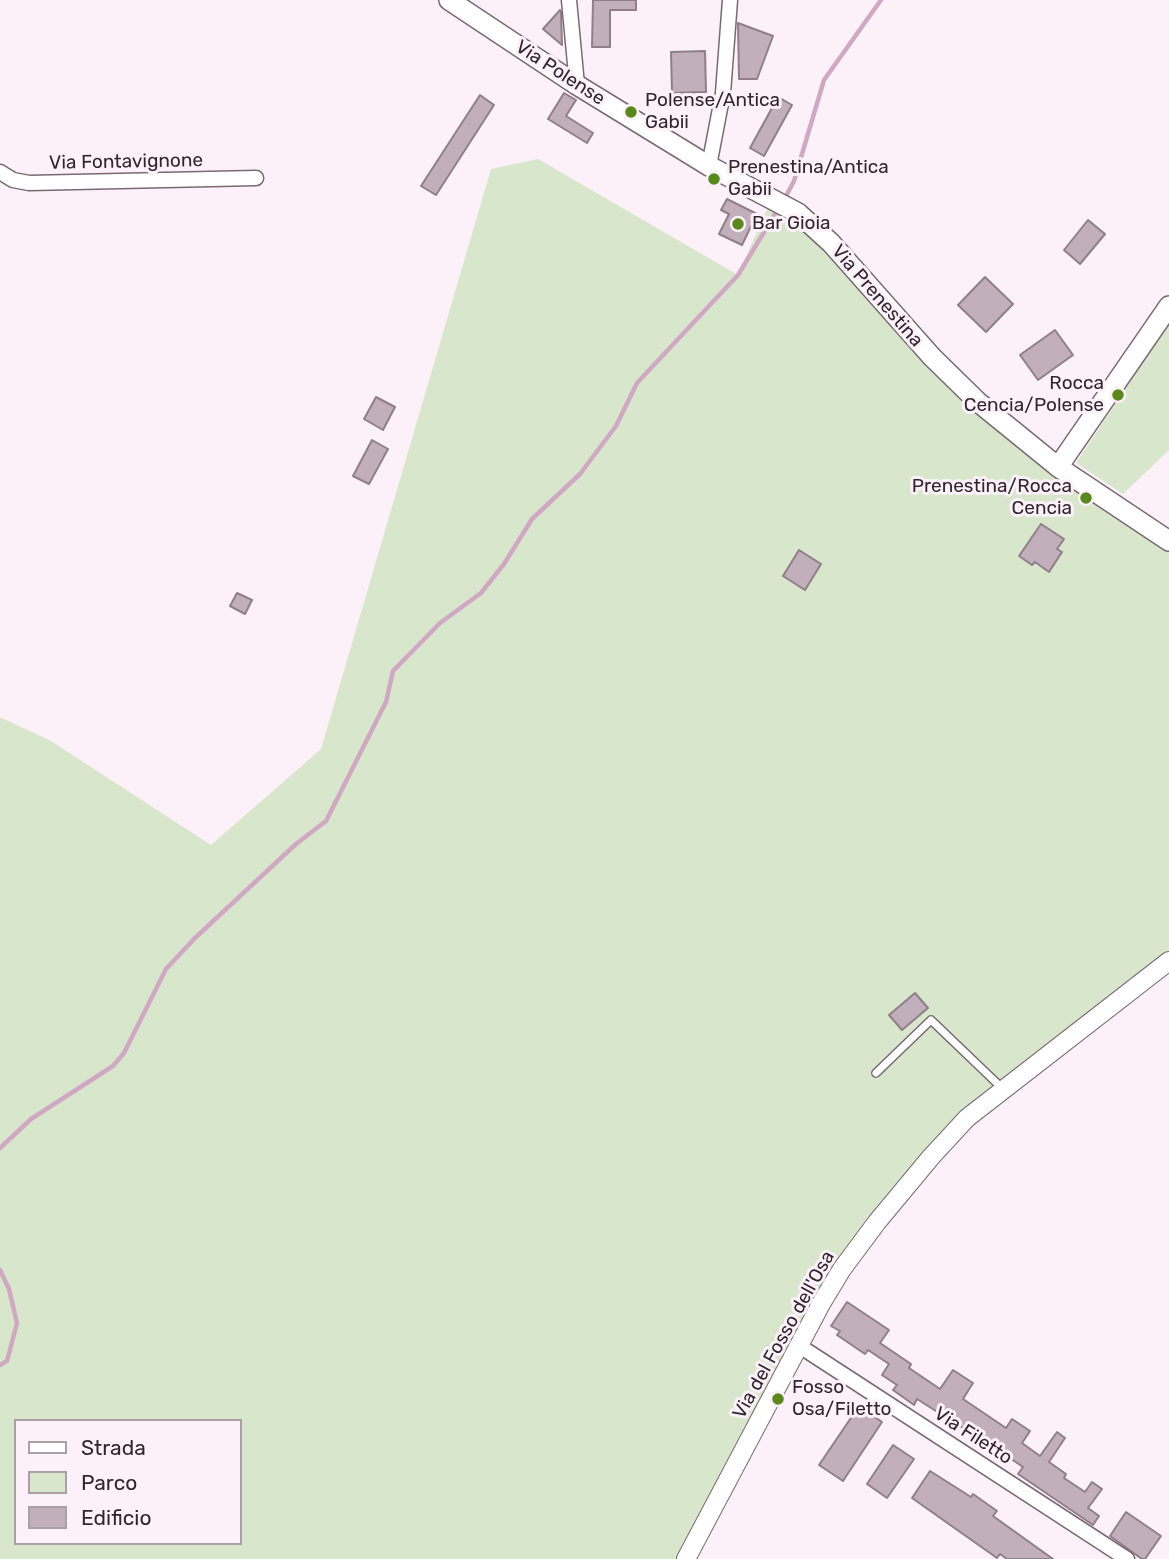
<!DOCTYPE html>
<html>
<head>
<meta charset="utf-8">
<style>
  body { margin:0 }
  #map { position:relative; width:1169px; height:1559px; overflow:hidden; background:#fdf1f9; font-family:Rubik,sans-serif }
  canvas { display:block }
  .legend { position:absolute; left:14px; top:1419px; width:228px; height:126px; box-sizing:border-box; background:#fdf1f9; border:2px solid #aba0a7; margin:0; padding:9px 12px; list-style:none; font-size:21px; color:#2f272c }
  .legend li { display:flex; align-items:center; gap:14px; height:35px }
  .legend b { width:35px; border:2px solid #aba0a7 }
</style>
</head>
<body>
<div id="map">
<canvas width="1169" height="1559"></canvas>
<ul class="legend">
<li><b style="height:9px;background:#fff"></b>Strada</li>
<li><b style="height:19px;background:#d8e7cc"></b>Parco</li>
<li><b style="height:19px;background:#c1afbb"></b>Edificio</li>
</ul>
</div>
<script>
const ctx = document.querySelector('canvas').getContext('2d');
ctx.lineJoin = 'round';
function fill(path, color) {
  ctx.fillStyle = color;
  ctx.fill(path, 'evenodd');
}
function trace(path, color, width, dash) {
  ctx.strokeStyle = color;
  ctx.lineWidth = width;
  ctx.lineCap = dash ? 'butt' : 'round';
  ctx.setLineDash(dash || []);
  ctx.stroke(path);
}
function write(font, color, halo, rows, align = 'center') {
  ctx.font = font + ' Rubik,sans-serif';
  ctx.lineWidth = 6;
  ctx.setLineDash([]);
  ctx.textBaseline = 'middle';
  ctx.strokeStyle = halo;
  ctx.fillStyle = color;
  for (const [text, x, y, turn = 0] of rows) {
    ctx.save();
    ctx.translate(x, y);
    ctx.rotate((+turn || 0) * Math.PI / 180);
    ctx.textAlign = isNaN(turn) ? turn : align;
    if (halo) ctx.strokeText(text, 0, 0);
    ctx.fillText(text, 0, 0);
    ctx.restore();
  }
}
fill(new Path2D(`
  M 538,159 L 738,275 L 771,200 L 798,213 L 931,357 L 1169,542 L 1169,961 L 967,1118 L 842,1269 L 686,1559 L 0,1559 L 0,717 L 51,741 L 211,845 L 321,749 L 491,169 ZM 16,1421 L 240,1421 L 240,1543 L 16,1543 Z
  M 1169,323 L 1169,450 L 1123,494 L 1076,463 Z`), '#d8e7cc');
trace(new Path2D(`
  M 785,198 L 794,181 L 824,80 L 881,0
  M 0,1148 L 31,1119 L 113,1066 L 124,1053 L 166,969 L 195,938 L 296,844 L 326,821 L 386,702 L 393,671 L 440,623 L 481,593 L 504,564 L 532,519 L 580,474 L 616,426 L 637,383 L 738,275 L 778,209
  M 0,1270 L 9,1289 L 17,1323 L 7,1361 L 0,1365`), '#d1a8c4', 4.5);
const building = new Path2D(`
  M 593,0 L 636,0 L 636,10 L 610,10 L 610,47 L 592,47 Z
  M 560,10 L 561,12 L 562,45 L 543,29 Z
  M 738,23 L 773,36 L 757,79 L 739,79 Z
  M 705,51 L 706,92 L 672,93 L 671,52 Z
  M 564,93 L 576,100 L 566,116 L 593,133 L 587,143 L 548,119 Z
  M 480,95 L 494,105 L 436,195 L 421,186 Z
  M 778,97 L 792,105 L 764,156 L 750,148 Z
  M 727,199 L 757,214 L 742,245 L 719,234 L 729,214 L 721,210 Z
  M 1088,220 L 1105,234 L 1080,264 L 1064,250 Z
  M 985,277 L 1013,304 L 986,332 L 958,305 Z
  M 1055,330 L 1073,355 L 1038,380 L 1020,355 Z
  M 376,397 L 395,407 L 383,430 L 364,419 Z
  M 372,440 L 388,449 L 369,484 L 353,476 Z
  M 1041,524 L 1064,539 L 1057,549 L 1062,552 L 1049,572 L 1035,562 L 1032,565 L 1019,556 Z
  M 799,550 L 821,564 L 805,590 L 783,576 Z
  M 237,593 L 252,600 L 245,614 L 230,606 Z
  M 915,993 L 928,1008 L 902,1030 L 889,1015 Z
  M 847,1302 L 889,1330 L 880,1343 L 911,1364 L 909,1368 L 940,1389 L 953,1370 L 973,1383 L 963,1399 L 1006,1428 L 1012,1419 L 1030,1431 L 1022,1443 L 1040,1456 L 1057,1432 L 1065,1438 L 1049,1462 L 1066,1474 L 1064,1478 L 1085,1492 L 1092,1482 L 1102,1489 L 1088,1508 L 1099,1516 L 1093,1525 L 1018,1474 L 1023,1467 L 1004,1454 L 1003,1456 L 990,1448 L 991,1446 L 917,1399 L 914,1405 L 893,1390 L 897,1385 L 882,1375 L 889,1364 L 868,1350 L 865,1354 L 837,1335 L 840,1331 L 831,1326 Z
  M 859,1406 L 882,1422 L 843,1481 L 819,1465 Z
  M 893,1445 L 914,1459 L 887,1498 L 867,1484 Z
  M 930,1471 L 971,1497 L 973,1494 L 997,1511 L 993,1516 L 1053,1559 L 1007,1559 L 1000,1554 L 997,1558 L 912,1498 Z
  M 1126,1512 L 1161,1536 L 1145,1559 L 1142,1559 L 1110,1536 Z`);
fill(building, '#c1afbb');
trace(building, '#907f8a', 2);
const service = new Path2D(`
  M 876,1073 L 931,1020 L 1003,1089`);
const minor = new Path2D(`
  M 569,0 L 577,85
  M 709,166 L 723,93 L 730,0
  M 0,172 L 13,180 L 29,183 L 256,178
  M 798,1345 L 1127,1559`);
const tertiary = new Path2D(`
  M 686,1559 L 822,1302 L 842,1269 L 877,1222 L 931,1157 L 967,1118 L 1169,961`);
const secondary = new Path2D(`
  M 449,0 L 577,85 L 709,166 L 798,213 L 831,243 L 932,357 L 978,402 L 1058,467 L 1169,541
  M 1058,467 L 1169,306`);
trace(service, '#7a6974', 10);
trace(minor, '#7a6974', 17);
trace(tertiary, '#7a6974', 20);
trace(secondary, '#7a6974', 22);
trace(service, '#fff', 7);
trace(minor, '#fff', 14);
trace(tertiary, '#fff', 18);
trace(secondary, '#fff', 19);
for (const [x, y, r, color] of [
  [631,112,7,"#59891d"],
  [714,179,7,"#59891d"],
  [738,224,7,"#59891d"],
  [1118,395,7,"#59891d"],
  [1086,498,7,"#59891d"],
  [778,1399,7,"#59891d"]
]) {
  const dot = new Path2D();
  dot.arc(x, y, r, 0, 2 * Math.PI);
  ctx.fillStyle = color;
  ctx.fill(dot);
  trace(dot, '#fdf1f9', 2.5);
}
write('19px', '#2f272c', '#fdf1f9', [
  ["Via Polense",560,73,33],
  ["Via Fontavignone",126,162,-1],
  ["Via Prenestina",877,296,49],
  ["Via del Fosso dell'Osa",784,1335,-61],
  ["Via Filetto",973,1436,33]
]);
write('19px', '#2f272c', '#fdf1f9', [
  ["Polense/Antica",645,101],
  ["Gabii",645,123],
  ["Prenestina/Antica",728,168],
  ["Gabii",728,190],
  ["Bar Gioia",752,224],
  ["Rocca",1104,384,"right"],
  ["Cencia/Polense",1104,406,"right"],
  ["Prenestina/Rocca",1072,487,"right"],
  ["Cencia",1072,509,"right"],
  ["Fosso",792,1388],
  ["Osa/Filetto",792,1410]
], 'left');
</script>
</body>
</html>
